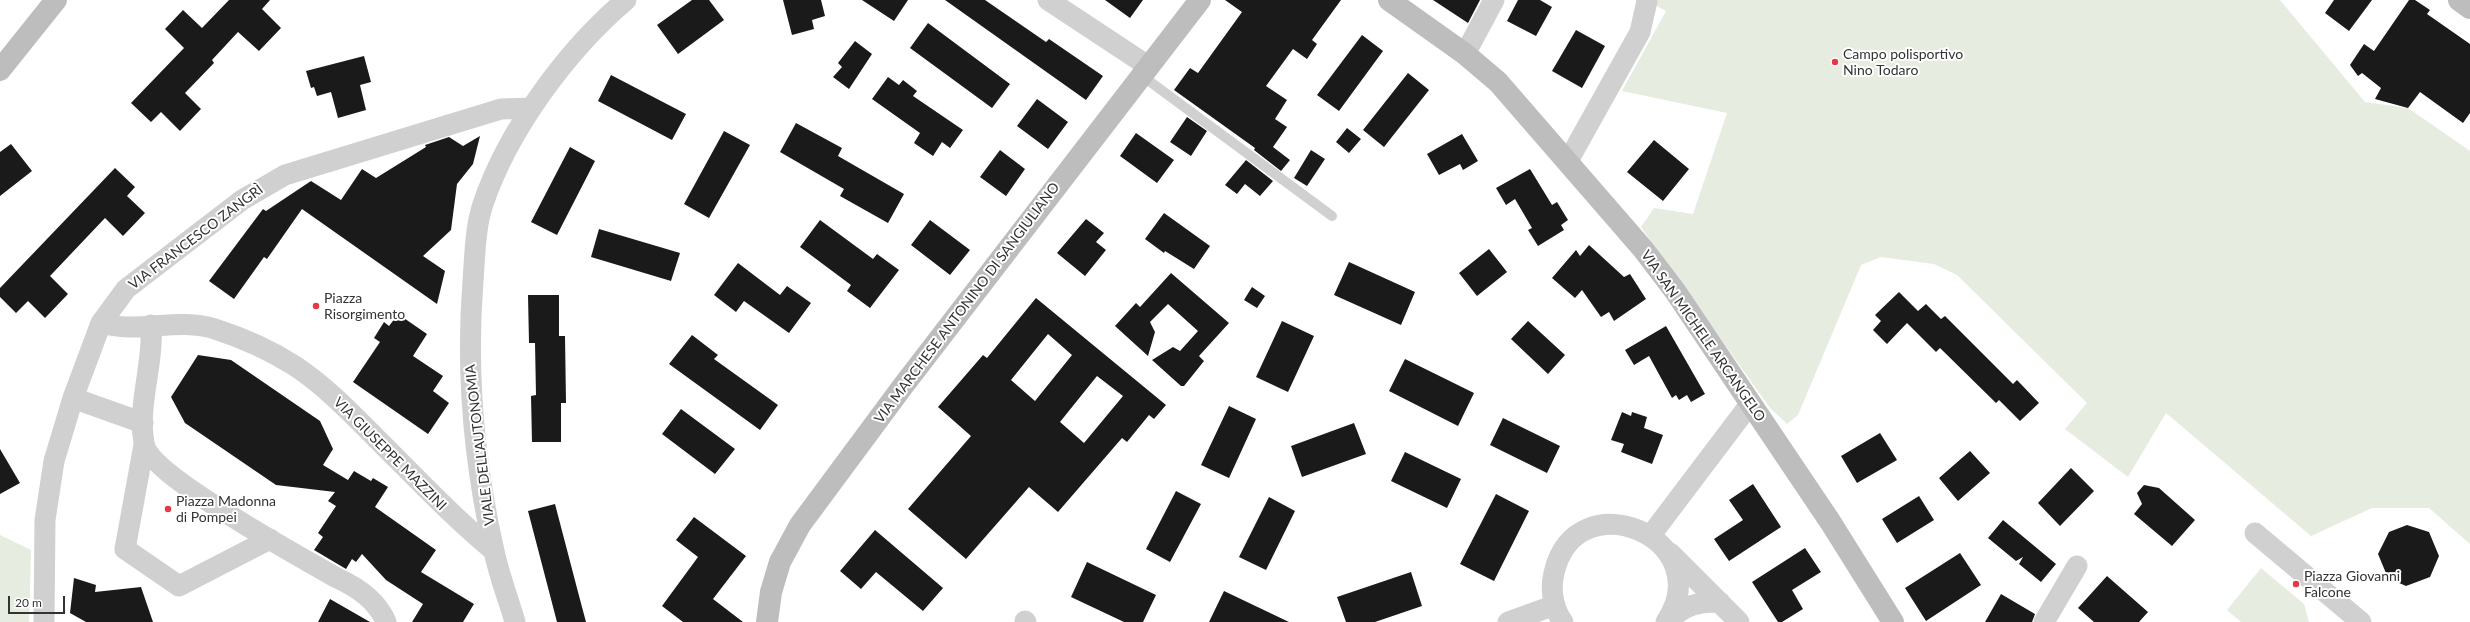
<!DOCTYPE html>
<html>
<head>
<meta charset="utf-8">
<style>
  body { margin:0 }
  #map { position:relative; width:2470px; height:622px; overflow:hidden; background:#fff; font-family:Lato,sans-serif }
  canvas { display:block }
  .scale { position:absolute; left:8px; top:596px; width:57px; height:18px; box-sizing:border-box; border:2px solid #333; border-top:0; padding-left:5px; font-size:12px; line-height:14px; white-space:nowrap; color:#333; -webkit-text-stroke:3px #fff; paint-order:stroke }
</style>
</head>
<body>
<div id="map">
<canvas width="2470" height="622"></canvas>
<div class="scale">20 m</div>
</div>
<script>
const ctx = document.querySelector('canvas').getContext('2d');
ctx.lineJoin = 'round';
function fill(path, color) {
  ctx.fillStyle = color;
  ctx.fill(path, 'evenodd');
}
function trace(path, color, width, dash) {
  ctx.strokeStyle = color;
  ctx.lineWidth = width;
  ctx.lineCap = dash ? 'butt' : 'round';
  ctx.setLineDash(dash || []);
  ctx.stroke(path);
}
function write(font, color, halo, rows, align = 'center') {
  ctx.font = font + ' Lato,sans-serif';
  ctx.lineWidth = 4;
  ctx.setLineDash([]);
  ctx.textBaseline = 'middle';
  ctx.strokeStyle = halo;
  ctx.fillStyle = color;
  for (const [text, x, y, turn = 0] of rows) {
    ctx.save();
    ctx.translate(x, y);
    ctx.rotate((+turn || 0) * Math.PI / 180);
    ctx.textAlign = isNaN(turn) ? turn : align;
    if (halo) ctx.strokeText(text, 0, 0);
    ctx.fillText(text, 0, 0);
    ctx.restore();
  }
}
fill(new Path2D(`
  M 1654,0 L 2280,0 L 2365,102 L 2408,108 L 2470,151 L 2470,544 L 2429,508 L 2372,508 L 2311,536 L 2166,413 L 2128,477 L 2065,429 L 2087,403 L 1957,275 L 1934,264 L 1881,257 L 1861,265 L 1798,415 L 1787,424 L 1770,408 L 1641,227 L 1654,208 L 1693,214 L 1727,113 L 1622,91 L 1666,11 L 1653,4 Z
  M 0,535 L 31,550 L 29,622 L 0,622 Z
  M 2261,568 L 2304,604 L 2309,622 L 2241,622 L 2227,610 Z`), '#e6ecdf');
fill(new Path2D(`
  M 229,0 L 270,0 L 262,9 L 281,28 L 259,51 L 238,32 L 212,60 L 214,63 L 185,93 L 201,109 L 180,131 L 161,112 L 151,122 L 131,103 L 184,48 L 165,29 L 183,10 L 202,28 Z
  M 692,0 L 709,0 L 724,20 L 678,54 L 657,25 Z
  M 783,0 L 821,0 L 825,16 L 812,20 L 814,29 L 792,35 Z
  M 862,0 L 908,0 L 894,21 Z
  M 945,0 L 985,0 L 1046,42 L 1049,39 L 1103,76 L 1086,100 Z
  M 1105,0 L 1143,0 L 1130,18 Z
  M 1225,0 L 1341,0 L 1312,40 L 1317,44 L 1307,59 L 1293,49 L 1266,86 L 1287,100 L 1275,119 L 1287,127 L 1273,147 L 1290,160 L 1281,171 L 1254,150 L 1255,148 L 1174,90 L 1190,68 L 1198,73 L 1242,12 Z
  M 1433,0 L 1480,0 L 1468,23 Z
  M 1518,0 L 1540,0 L 1552,7 L 1536,36 L 1507,21 Z
  M 2334,0 L 2372,0 L 2349,31 L 2325,13 Z
  M 2409,0 L 2415,0 L 2430,10 L 2427,14 L 2470,44 L 2470,113 L 2463,123 L 2420,92 L 2408,108 L 2375,99 L 2381,88 L 2362,73 L 2358,76 L 2350,65 L 2364,44 L 2374,51 Z
  M 928,23 L 1010,84 L 992,108 L 910,48 Z
  M 1576,30 L 1605,46 L 1582,88 L 1552,71 Z
  M 1362,35 L 1383,51 L 1339,111 L 1317,95 Z
  M 855,41 L 872,54 L 849,89 L 833,77 L 842,67 L 838,63 Z
  M 364,56 L 371,82 L 360,85 L 366,110 L 338,118 L 331,92 L 317,96 L 314,87 L 311,88 L 306,71 Z
  M 1408,73 L 1429,90 L 1384,147 L 1363,130 Z
  M 611,75 L 686,114 L 672,140 L 598,101 Z
  M 888,77 L 899,85 L 903,80 L 917,91 L 913,96 L 963,130 L 950,148 L 942,142 L 933,156 L 914,143 L 920,133 L 872,99 Z
  M 1037,99 L 1068,122 L 1048,149 L 1017,126 Z
  M 1187,117 L 1207,131 L 1191,156 L 1170,142 Z
  M 796,123 L 842,148 L 838,156 L 904,194 L 888,223 L 840,196 L 844,189 L 780,152 Z
  M 1347,128 L 1361,139 L 1349,153 L 1336,142 Z
  M 724,131 L 750,145 L 709,218 L 684,204 Z
  M 1136,133 L 1174,160 L 1157,183 L 1120,156 Z
  M 1462,134 L 1478,161 L 1463,170 L 1460,164 L 1439,175 L 1427,154 Z
  M 480,136 L 473,164 L 457,184 L 451,230 L 423,256 L 445,271 L 437,304 L 302,209 L 267,259 L 264,257 L 234,299 L 209,281 L 263,209 L 266,211 L 311,181 L 341,200 L 362,169 L 376,178 L 426,147 L 425,145 L 449,137 L 463,146 Z
  M 1654,140 L 1689,169 L 1663,201 L 1627,172 Z
  M 11,144 L 32,171 L 0,196 L 0,152 Z
  M 570,147 L 595,161 L 557,235 L 531,222 Z
  M 1000,150 L 1025,169 L 1006,196 L 980,177 Z
  M 1311,150 L 1325,159 L 1307,186 L 1294,178 Z
  M 1246,160 L 1273,181 L 1260,196 L 1245,184 L 1237,194 L 1225,185 Z
  M 115,168 L 135,187 L 127,196 L 145,213 L 123,236 L 105,218 L 50,276 L 68,294 L 45,318 L 28,301 L 16,313 L 0,297 L 0,288 Z
  M 1530,169 L 1552,205 L 1557,202 L 1568,220 L 1561,225 L 1564,230 L 1538,246 L 1528,230 L 1532,228 L 1515,199 L 1506,205 L 1496,188 Z
  M 1164,213 L 1210,246 L 1194,269 L 1165,251 L 1164,253 L 1145,239 Z
  M 1086,219 L 1104,233 L 1096,242 L 1106,250 L 1085,276 L 1057,253 Z
  M 820,220 L 873,259 L 877,254 L 899,270 L 870,308 L 847,291 L 851,285 L 800,247 Z
  M 930,220 L 970,250 L 950,275 L 911,245 Z
  M 599,229 L 680,253 L 671,281 L 591,257 Z
  M 1589,245 L 1624,277 L 1630,274 L 1646,299 L 1614,321 L 1609,312 L 1601,317 L 1582,290 L 1575,298 L 1552,278 L 1576,250 L 1580,256 Z
  M 1489,249 L 1507,272 L 1477,296 L 1459,273 Z
  M 1349,262 L 1415,292 L 1401,325 L 1334,295 Z
  M 738,263 L 780,295 L 787,286 L 811,303 L 789,333 L 744,301 L 736,312 L 714,295 Z
  M 1171,273 L 1229,323 L 1199,356 L 1204,361 L 1184,386 L 1181,386 L 1152,360 L 1173,347 L 1180,351 L 1198,331 L 1168,304 L 1150,322 L 1155,332 L 1148,356 L 1115,326 L 1136,303 L 1140,307 Z
  M 1252,287 L 1265,296 L 1257,308 L 1244,300 Z
  M 1899,292 L 1918,311 L 1926,304 L 1941,319 L 1945,316 L 2013,384 L 2017,380 L 2039,403 L 2020,421 L 1999,400 L 1996,403 L 1940,348 L 1936,352 L 1907,323 L 1887,344 L 1873,330 L 1881,321 L 1875,315 Z
  M 528,295 L 559,295 L 559,336 L 565,336 L 566,403 L 561,403 L 561,442 L 532,442 L 531,396 L 536,395 L 535,343 L 529,343 Z
  M 1036,298 L 1166,405 L 1154,419 L 1149,415 L 1127,442 L 1122,438 L 1058,512 L 1029,487 L 966,559 L 908,509 L 971,436 L 938,407 L 983,355 L 987,358 ZM 1048,334 L 1072,355 L 1035,401 L 1011,380 ZM 1097,376 L 1123,396 L 1084,443 L 1060,422 Z
  M 398,314 L 427,334 L 413,356 L 443,376 L 433,391 L 449,403 L 428,434 L 353,382 L 380,342 L 374,338 L 384,322 L 389,326 Z
  M 1282,321 L 1314,336 L 1288,392 L 1256,377 Z
  M 1528,321 L 1565,355 L 1548,374 L 1511,339 Z
  M 1666,326 L 1705,394 L 1691,402 L 1687,395 L 1679,400 L 1676,395 L 1672,398 L 1649,356 L 1634,365 L 1625,350 Z
  M 692,335 L 718,355 L 714,359 L 778,405 L 760,430 L 669,364 Z
  M 198,355 L 231,360 L 320,421 L 333,449 L 323,465 L 348,480 L 354,471 L 371,481 L 373,478 L 388,487 L 375,507 L 436,550 L 421,572 L 474,604 L 463,622 L 412,622 L 423,604 L 386,580 L 362,554 L 356,562 L 352,559 L 346,569 L 314,550 L 323,537 L 318,533 L 336,506 L 328,501 L 335,492 L 276,485 L 185,423 L 171,397 Z
  M 1405,359 L 1474,393 L 1458,426 L 1389,391 Z
  M 1229,406 L 1256,419 L 1229,478 L 1201,465 Z
  M 681,409 L 735,449 L 715,474 L 662,434 Z
  M 1622,412 L 1631,416 L 1632,412 L 1647,417 L 1644,428 L 1663,435 L 1652,464 L 1621,452 L 1624,444 L 1611,440 Z
  M 1503,418 L 1560,446 L 1547,473 L 1490,445 Z
  M 1354,423 L 1366,454 L 1302,477 L 1291,446 Z
  M 1880,433 L 1897,460 L 1857,483 L 1841,456 Z
  M 0,449 L 20,483 L 0,494 Z
  M 1970,451 L 1990,473 L 1958,501 L 1939,478 Z
  M 1405,452 L 1461,479 L 1447,508 L 1391,481 Z
  M 2071,468 L 2094,491 L 2060,526 L 2038,503 Z
  M 1753,484 L 1781,527 L 1729,561 L 1714,539 L 1743,520 L 1729,500 Z
  M 2144,485 L 2159,488 L 2195,520 L 2172,546 L 2134,514 L 2142,504 L 2137,493 Z
  M 1176,491 L 1201,504 L 1170,562 L 1146,549 Z
  M 1496,494 L 1529,511 L 1494,581 L 1460,564 Z
  M 1919,496 L 1934,520 L 1897,543 L 1882,519 Z
  M 1269,497 L 1295,511 L 1266,570 L 1239,557 Z
  M 555,504 L 578,592 L 586,622 L 557,622 L 528,511 Z
  M 694,517 L 746,556 L 713,599 L 743,622 L 683,622 L 662,606 L 698,557 L 676,540 Z
  M 2003,520 L 2056,564 L 2041,582 L 2019,564 L 2023,557 L 2016,561 L 1988,538 Z
  M 2407,525 L 2429,532 L 2439,556 L 2430,577 L 2406,586 L 2388,578 L 2378,554 L 2389,532 Z
  M 875,530 L 943,588 L 923,611 L 876,572 L 861,589 L 840,571 Z
  M 1805,548 L 1821,572 L 1792,590 L 1803,609 L 1782,622 L 1778,622 L 1752,582 Z
  M 1960,553 L 1981,585 L 1926,621 L 1905,588 Z
  M 1087,562 L 1156,595 L 1143,622 L 1124,622 L 1071,597 Z
  M 1411,572 L 1422,606 L 1375,622 L 1346,622 L 1337,597 Z
  M 2107,576 L 2148,612 L 2139,622 L 2094,622 L 2078,608 Z
  M 74,578 L 96,585 L 95,592 L 141,587 L 153,622 L 86,622 L 70,613 Z
  M 1224,591 L 1289,622 L 1209,622 Z
  M 2001,594 L 2035,614 L 2032,622 L 1985,622 Z
  M 330,599 L 370,622 L 318,622 Z`), '#1a1a1a');
trace(new Path2D(`
  M 1141,75 L 1332,216`), '#d0d0d0', 10);
trace(new Path2D(`
  M 1048,0 L 1148,66
  M 1465,54 L 1494,0
  M 1568,161 L 1640,32 L 1647,1
  M 101,323 C 138,334 178,317 215,329 C 243,338 270,350 295,366 C 327,387 355,417 382,444 C 419,481 454,518 494,551
  M 151,325 C 154,364 137,405 144,443 C 149,475 304,559 337,578 C 357,587 377,600 386,622
  M 73,398 L 143,423
  M 144,445 L 125,549 L 179,586 L 270,539
  M 2255,533 L 2361,622
  M 1651,535 L 1750,404
  M 1670,553 L 1739,622
  M 1025,621 L 1026,622
  M 1667,621 C 1685,606 1697,601 1720,602
  M 44,622 L 45,520 L 54,461 L 73,398 L 101,323 L 126,289 L 242,200 L 285,175 L 501,109 L 531,108
  M 515,622 C 508,598 499,575 494,551 C 474,463 466,370 473,281 C 475,255 475,228 483,204 C 508,130 567,50 626,0
  M 1508,622 L 1555,605
  M 1563,622 C 1553,609 1550,589 1554,573 C 1576,477 1721,539 1666,622
  M 2044,622 L 2077,566`), '#d0d0d0', 21);
trace(new Path2D(`
  M 1389,0 L 1465,54 L 1498,82 L 1643,249 L 1675,291 L 1831,523 L 1893,622
  M 2459,0 L 2470,8
  M 0,70 L 56,0
  M 767,622 L 771,592 L 780,562 L 800,525 L 903,386 L 1200,0`), '#bdbdbd', 22);
for (const [x, y, r, color] of [
  [1835,62,4,"#e63946"],
  [316,306,4,"#e63946"],
  [168,509,4,"#e63946"],
  [2296,584,4,"#e63946"]
]) {
  const dot = new Path2D();
  dot.arc(x, y, r, 0, 2 * Math.PI);
  ctx.fillStyle = color;
  ctx.fill(dot);
  trace(dot, '#fff', 1.5);
}
write('14px', '#333', '#fff', [
  ["Campo polisportivo",1843,54],
  ["Nino Todaro",1843,70],
  ["Piazza",324,298],
  ["Risorgimento",324,314],
  ["Piazza Madonna",176,501],
  ["di Pompei",176,517],
  ["Piazza Giovanni",2304,576],
  ["Falcone",2304,592]
], 'left');
write('14px', '#333', '#fff', [
  ["VIA FRANCESCO ZANGRÌ",196,237,-37],
  ["VIA MARCHESE ANTONINO DI SANGIULIANO",967,303,-53],
  ["VIA SAN MICHELE ARCANGELO",1703,336,55],
  ["VIALE DELL'AUTONOMIA",480,445,-97],
  ["VIA GIUSEPPE MAZZINI",390,454,45]
]);
</script>
</body>
</html>
